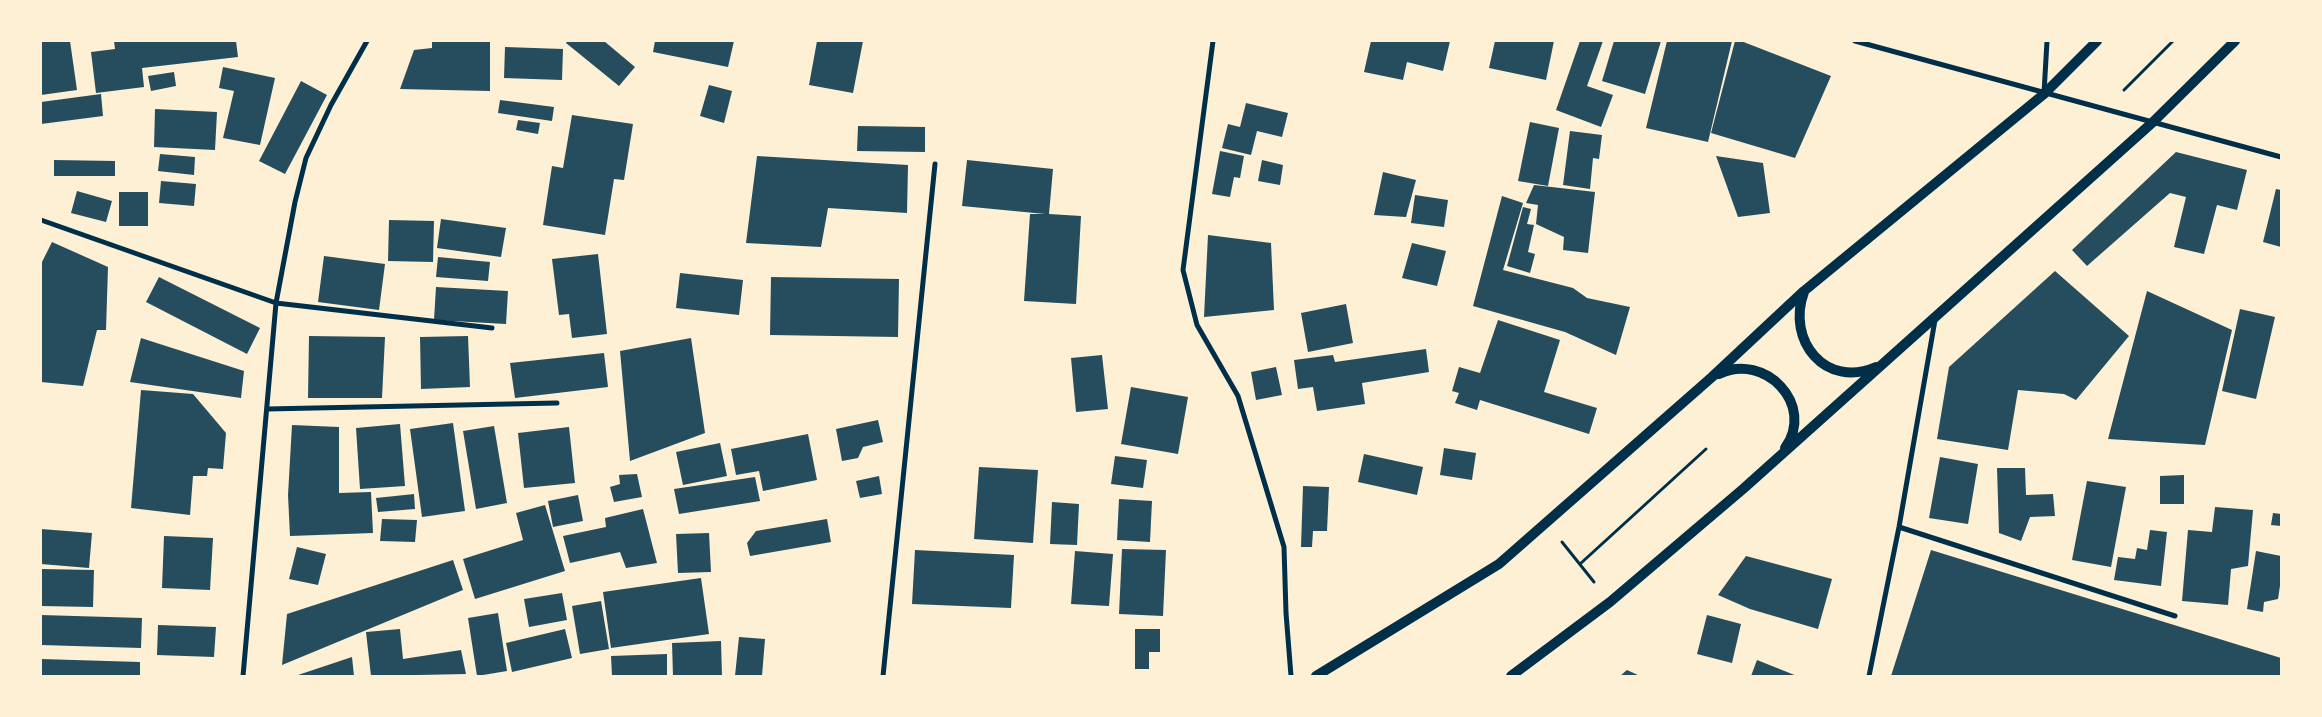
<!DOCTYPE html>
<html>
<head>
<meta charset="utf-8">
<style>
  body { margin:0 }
  #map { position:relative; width:2322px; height:717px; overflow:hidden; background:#fdf0d5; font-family:"IBM Plex Serif",serif }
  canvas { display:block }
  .frame { position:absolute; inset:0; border:42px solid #fdf0d5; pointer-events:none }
</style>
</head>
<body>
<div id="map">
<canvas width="2322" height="717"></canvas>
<div class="frame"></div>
</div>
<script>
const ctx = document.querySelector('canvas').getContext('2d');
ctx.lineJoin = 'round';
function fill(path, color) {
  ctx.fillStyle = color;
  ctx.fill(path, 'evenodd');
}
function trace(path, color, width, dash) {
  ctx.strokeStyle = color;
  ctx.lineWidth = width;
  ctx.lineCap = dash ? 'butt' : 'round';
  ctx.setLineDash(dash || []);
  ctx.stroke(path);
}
fill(new Path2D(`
  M 41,41 L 70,41 L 77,90 L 41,95 Z
  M 114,41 L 236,41 L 238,57 L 142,68 L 144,87 L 96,93 L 91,52 L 115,49 Z
  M 432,41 L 490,41 L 490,91 L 400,89 L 414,50 L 432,48 Z
  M 567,41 L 604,41 L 635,67 L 619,86 L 566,43 Z
  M 655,41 L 734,41 L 728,67 L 653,52 Z
  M 817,41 L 863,41 L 853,93 L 809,85 Z
  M 1371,41 L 1450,41 L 1443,71 L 1407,62 L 1403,80 L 1364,72 Z
  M 1495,41 L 1554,41 L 1546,80 L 1489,68 Z
  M 1580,41 L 1603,41 L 1587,86 L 1613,95 L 1601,127 L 1556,110 Z
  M 1614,41 L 1661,41 L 1645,94 L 1602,81 Z
  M 1667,41 L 1732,41 L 1708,142 L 1646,128 Z
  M 1735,41 L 1741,41 L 1831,76 L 1795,158 L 1711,133 Z
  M 505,47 L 563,49 L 562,80 L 504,78 Z
  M 223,67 L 275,78 L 260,145 L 223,138 L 234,91 L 219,88 Z
  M 174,72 L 176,86 L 151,91 L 148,76 Z
  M 301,81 L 327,95 L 285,174 L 259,161 Z
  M 709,85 L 732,91 L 724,123 L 700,116 Z
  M 101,94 L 103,116 L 41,124 L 41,102 Z
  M 500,100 L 554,107 L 552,121 L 498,113 Z
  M 1246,103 L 1288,113 L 1282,137 L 1257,131 L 1251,155 L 1222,148 L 1228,124 L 1240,127 Z
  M 155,109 L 217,112 L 215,150 L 154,147 Z
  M 572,115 L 633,124 L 624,180 L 614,179 L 605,235 L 543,225 L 552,166 L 563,168 Z
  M 518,120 L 540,123 L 538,134 L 516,130 Z
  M 1530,122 L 1559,128 L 1548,186 L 1518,181 Z
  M 858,126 L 925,127 L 925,152 L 857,151 Z
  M 1570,131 L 1602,135 L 1599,159 L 1593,158 L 1590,189 L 1563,185 Z
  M 1220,151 L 1244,156 L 1240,178 L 1234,177 L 1230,197 L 1212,194 Z
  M 2176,152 L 2247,170 L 2237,210 L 2217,205 L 2204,254 L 2174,247 L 2186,197 L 2170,193 L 2087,266 L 2072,250 Z
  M 160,154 L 195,157 L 194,175 L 158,171 Z
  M 757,156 L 908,165 L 907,213 L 828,208 L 821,247 L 746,243 Z
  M 1716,156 L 1763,163 L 1770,213 L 1738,217 Z
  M 54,160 L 115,161 L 115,176 L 54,176 Z
  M 967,160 L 1053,169 L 1049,214 L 1081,216 L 1076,304 L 1024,301 L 1030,214 L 1045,214 L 962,206 Z
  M 1262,160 L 1283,165 L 1280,185 L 1258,181 Z
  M 1383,172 L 1416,180 L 1406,217 L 1374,215 Z
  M 161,181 L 196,184 L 194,206 L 159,203 Z
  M 1534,185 L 1595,192 L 1588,253 L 1563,250 L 1564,237 L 1536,224 L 1538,205 L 1526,203 Z
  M 2276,189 L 2281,190 L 2281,247 L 2263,242 Z
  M 77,191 L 112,201 L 106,222 L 71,213 Z
  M 119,192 L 148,192 L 148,226 L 119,226 Z
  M 1415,195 L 1448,200 L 1444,227 L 1411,223 Z
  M 1502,196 L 1523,203 L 1503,270 L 1573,288 L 1587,298 L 1630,307 L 1616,355 L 1565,332 L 1473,306 Z
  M 1523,207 L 1531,209 L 1527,224 L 1534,225 L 1528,252 L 1535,254 L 1530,273 L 1507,266 Z
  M 441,219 L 506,228 L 501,257 L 437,248 Z
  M 389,220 L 434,221 L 433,262 L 388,261 Z
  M 1208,235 L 1271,243 L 1274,310 L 1204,317 Z
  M 52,242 L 108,267 L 106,330 L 97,330 L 83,386 L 41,382 L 41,264 Z
  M 1412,243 L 1446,251 L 1437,286 L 1402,278 Z
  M 598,254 L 607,334 L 572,338 L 569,314 L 559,315 L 552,259 Z
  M 324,256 L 385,264 L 379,310 L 318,302 Z
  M 438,257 L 490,262 L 488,281 L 436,277 Z
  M 2055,271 L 2129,336 L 2076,400 L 2064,394 L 2018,390 L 2008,450 L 1937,439 L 1949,367 Z
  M 680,273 L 743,280 L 739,315 L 676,308 Z
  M 159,277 L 260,328 L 247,354 L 146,302 Z
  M 771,277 L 899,279 L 898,337 L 770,335 Z
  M 436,287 L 508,291 L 506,324 L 434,320 Z
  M 2147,291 L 2232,330 L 2205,445 L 2108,439 Z
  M 1346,304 L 1353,343 L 1308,352 L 1301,313 Z
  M 2240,309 L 2275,317 L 2256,399 L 2222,391 Z
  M 1498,320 L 1560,340 L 1544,392 L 1597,408 L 1589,434 L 1480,400 L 1477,410 L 1455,403 L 1459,393 L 1452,391 L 1459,367 L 1480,373 Z
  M 309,336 L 385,337 L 382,398 L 308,398 Z
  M 468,336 L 470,387 L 421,389 L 420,337 Z
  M 141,338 L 244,371 L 241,398 L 130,382 Z
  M 691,338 L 705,433 L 630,461 L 620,351 Z
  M 1426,349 L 1429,372 L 1362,383 L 1365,404 L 1317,411 L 1313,387 L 1298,389 L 1294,360 L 1333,355 L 1335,362 Z
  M 604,353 L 608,387 L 515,398 L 510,363 Z
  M 1102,355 L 1108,409 L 1076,412 L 1071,358 Z
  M 1276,367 L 1282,395 L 1256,400 L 1251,372 Z
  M 1131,387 L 1188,397 L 1178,454 L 1121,444 Z
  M 141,390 L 193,394 L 226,433 L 223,469 L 208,468 L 207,476 L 193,476 L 190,515 L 131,508 Z
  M 878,420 L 883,442 L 863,447 L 858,458 L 842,461 L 836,429 Z
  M 453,423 L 465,511 L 422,517 L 410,429 Z
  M 400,424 L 405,486 L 360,489 L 356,428 Z
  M 292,425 L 339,427 L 339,493 L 371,492 L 373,533 L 290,536 L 288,495 Z
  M 494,426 L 507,503 L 476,509 L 463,431 Z
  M 569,427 L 575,483 L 524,488 L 518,433 Z
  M 808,434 L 817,480 L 763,491 L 759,471 L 736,475 L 731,449 Z
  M 720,443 L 727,476 L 683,485 L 676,452 Z
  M 1444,448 L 1476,453 L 1472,480 L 1440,475 Z
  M 1364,454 L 1423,467 L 1417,495 L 1358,482 Z
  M 1115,456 L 1147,460 L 1143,488 L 1111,484 Z
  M 1940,457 L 1978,464 L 1968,524 L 1929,518 Z
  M 979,467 L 1038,470 L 1033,543 L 974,539 Z
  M 1997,468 L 2025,468 L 2026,495 L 2053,494 L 2055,516 L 2030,517 L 2021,541 L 1999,533 Z
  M 637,474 L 642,497 L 614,502 L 610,487 L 620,484 L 619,475 Z
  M 2184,475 L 2184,504 L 2160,504 L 2160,476 Z
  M 879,476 L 882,494 L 860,498 L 856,481 Z
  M 755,477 L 760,501 L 679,514 L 674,489 Z
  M 2087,481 L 2126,487 L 2111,567 L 2072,560 Z
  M 1303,486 L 1329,487 L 1327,531 L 1313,531 L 1312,547 L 1301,547 Z
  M 414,494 L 415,509 L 378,512 L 376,498 Z
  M 578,495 L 583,521 L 553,527 L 548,501 Z
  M 1119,499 L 1152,501 L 1150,542 L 1117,540 Z
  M 1052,502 L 1079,504 L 1077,545 L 1050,544 Z
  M 545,505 L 565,571 L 475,599 L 463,559 L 523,540 L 516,513 Z
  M 2215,507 L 2253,510 L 2248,566 L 2231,569 L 2228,605 L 2182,601 L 2188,530 L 2212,532 Z
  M 643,509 L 657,563 L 626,568 L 620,552 L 570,563 L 563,536 L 606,527 L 605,518 Z
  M 2273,513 L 2281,514 L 2281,526 L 2271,525 Z
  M 382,519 L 417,520 L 415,542 L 380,541 Z
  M 827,519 L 831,542 L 750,556 L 747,543 L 756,531 Z
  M 41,529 L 92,533 L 89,568 L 41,564 Z
  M 2150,530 L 2167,532 L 2161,586 L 2114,580 L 2118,557 L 2135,559 L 2137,548 L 2147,550 Z
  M 709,533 L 711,572 L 678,573 L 676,534 Z
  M 164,536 L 213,538 L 210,590 L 162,588 Z
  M 297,547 L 326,554 L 318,585 L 289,579 Z
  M 1122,549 L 1166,550 L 1163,616 L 1119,614 Z
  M 915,550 L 1014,555 L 1011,608 L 912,604 Z
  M 1931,550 L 2281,658 L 2281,676 L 1891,676 Z
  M 1075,551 L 1113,554 L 1109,606 L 1071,604 Z
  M 2256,551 L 2281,556 L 2281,579 L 2278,599 L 2264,602 L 2263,612 L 2247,609 Z
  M 1746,556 L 1832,579 L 1818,629 L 1750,609 L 1718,595 Z
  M 453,560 L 463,590 L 282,665 L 287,614 Z
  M 41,569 L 94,570 L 93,607 L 41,606 Z
  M 701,578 L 709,634 L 611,648 L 603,592 Z
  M 562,593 L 567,620 L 529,627 L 524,599 Z
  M 601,601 L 609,649 L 580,654 L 572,606 Z
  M 498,613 L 507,671 L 477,676 L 468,618 Z
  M 41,615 L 142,618 L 141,648 L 41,645 Z
  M 1707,615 L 1741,624 L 1732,663 L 1697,654 Z
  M 158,625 L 216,627 L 214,657 L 157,655 Z
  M 400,629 L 403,659 L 461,650 L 466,674 L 371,676 L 366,632 Z
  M 565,629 L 572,658 L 512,672 L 506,643 Z
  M 1135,629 L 1160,629 L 1160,652 L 1149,652 L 1149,669 L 1135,669 Z
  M 739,637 L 765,639 L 762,676 L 735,676 Z
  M 721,641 L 722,676 L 673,676 L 672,643 Z
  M 667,654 L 667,676 L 612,676 L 611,656 Z
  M 352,657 L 354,676 L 298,676 L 298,675 Z
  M 41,659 L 140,662 L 140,676 L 41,676 Z
  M 1757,660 L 1797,676 L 1751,676 Z
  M 1627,670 L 1640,676 L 1620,676 Z`), '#264d5e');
trace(new Path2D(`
  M 2124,90 L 2173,41
  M 1562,542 L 1594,582
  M 1580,564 L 1706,449`), '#003049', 3);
trace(new Path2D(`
  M 1213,41 L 1183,270 L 1197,325 L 1238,396 L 1284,547 L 1286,613 L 1291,676
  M 1855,41 L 2281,157
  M 2044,93 L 2047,41
  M 41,220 L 276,303 L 492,328
  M 267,409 L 557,403
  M 1899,527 L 2175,616
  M 243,676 L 276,303 L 295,202 L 306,158 L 331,105 L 367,41
  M 883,676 L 935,164
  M 1869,676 L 1899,527 L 1935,320`), '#003049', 5);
trace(new Path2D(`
  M 1804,292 C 1786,341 1826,389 1876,367
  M 1719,374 C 1765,352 1816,405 1785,448
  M 1316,676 L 1499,564 L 1712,377 L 1804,291 L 2044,94 L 2097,41
  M 1511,676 L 1610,602 L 1743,489 L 2153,122 L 2235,41`), '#003049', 10);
</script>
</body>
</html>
